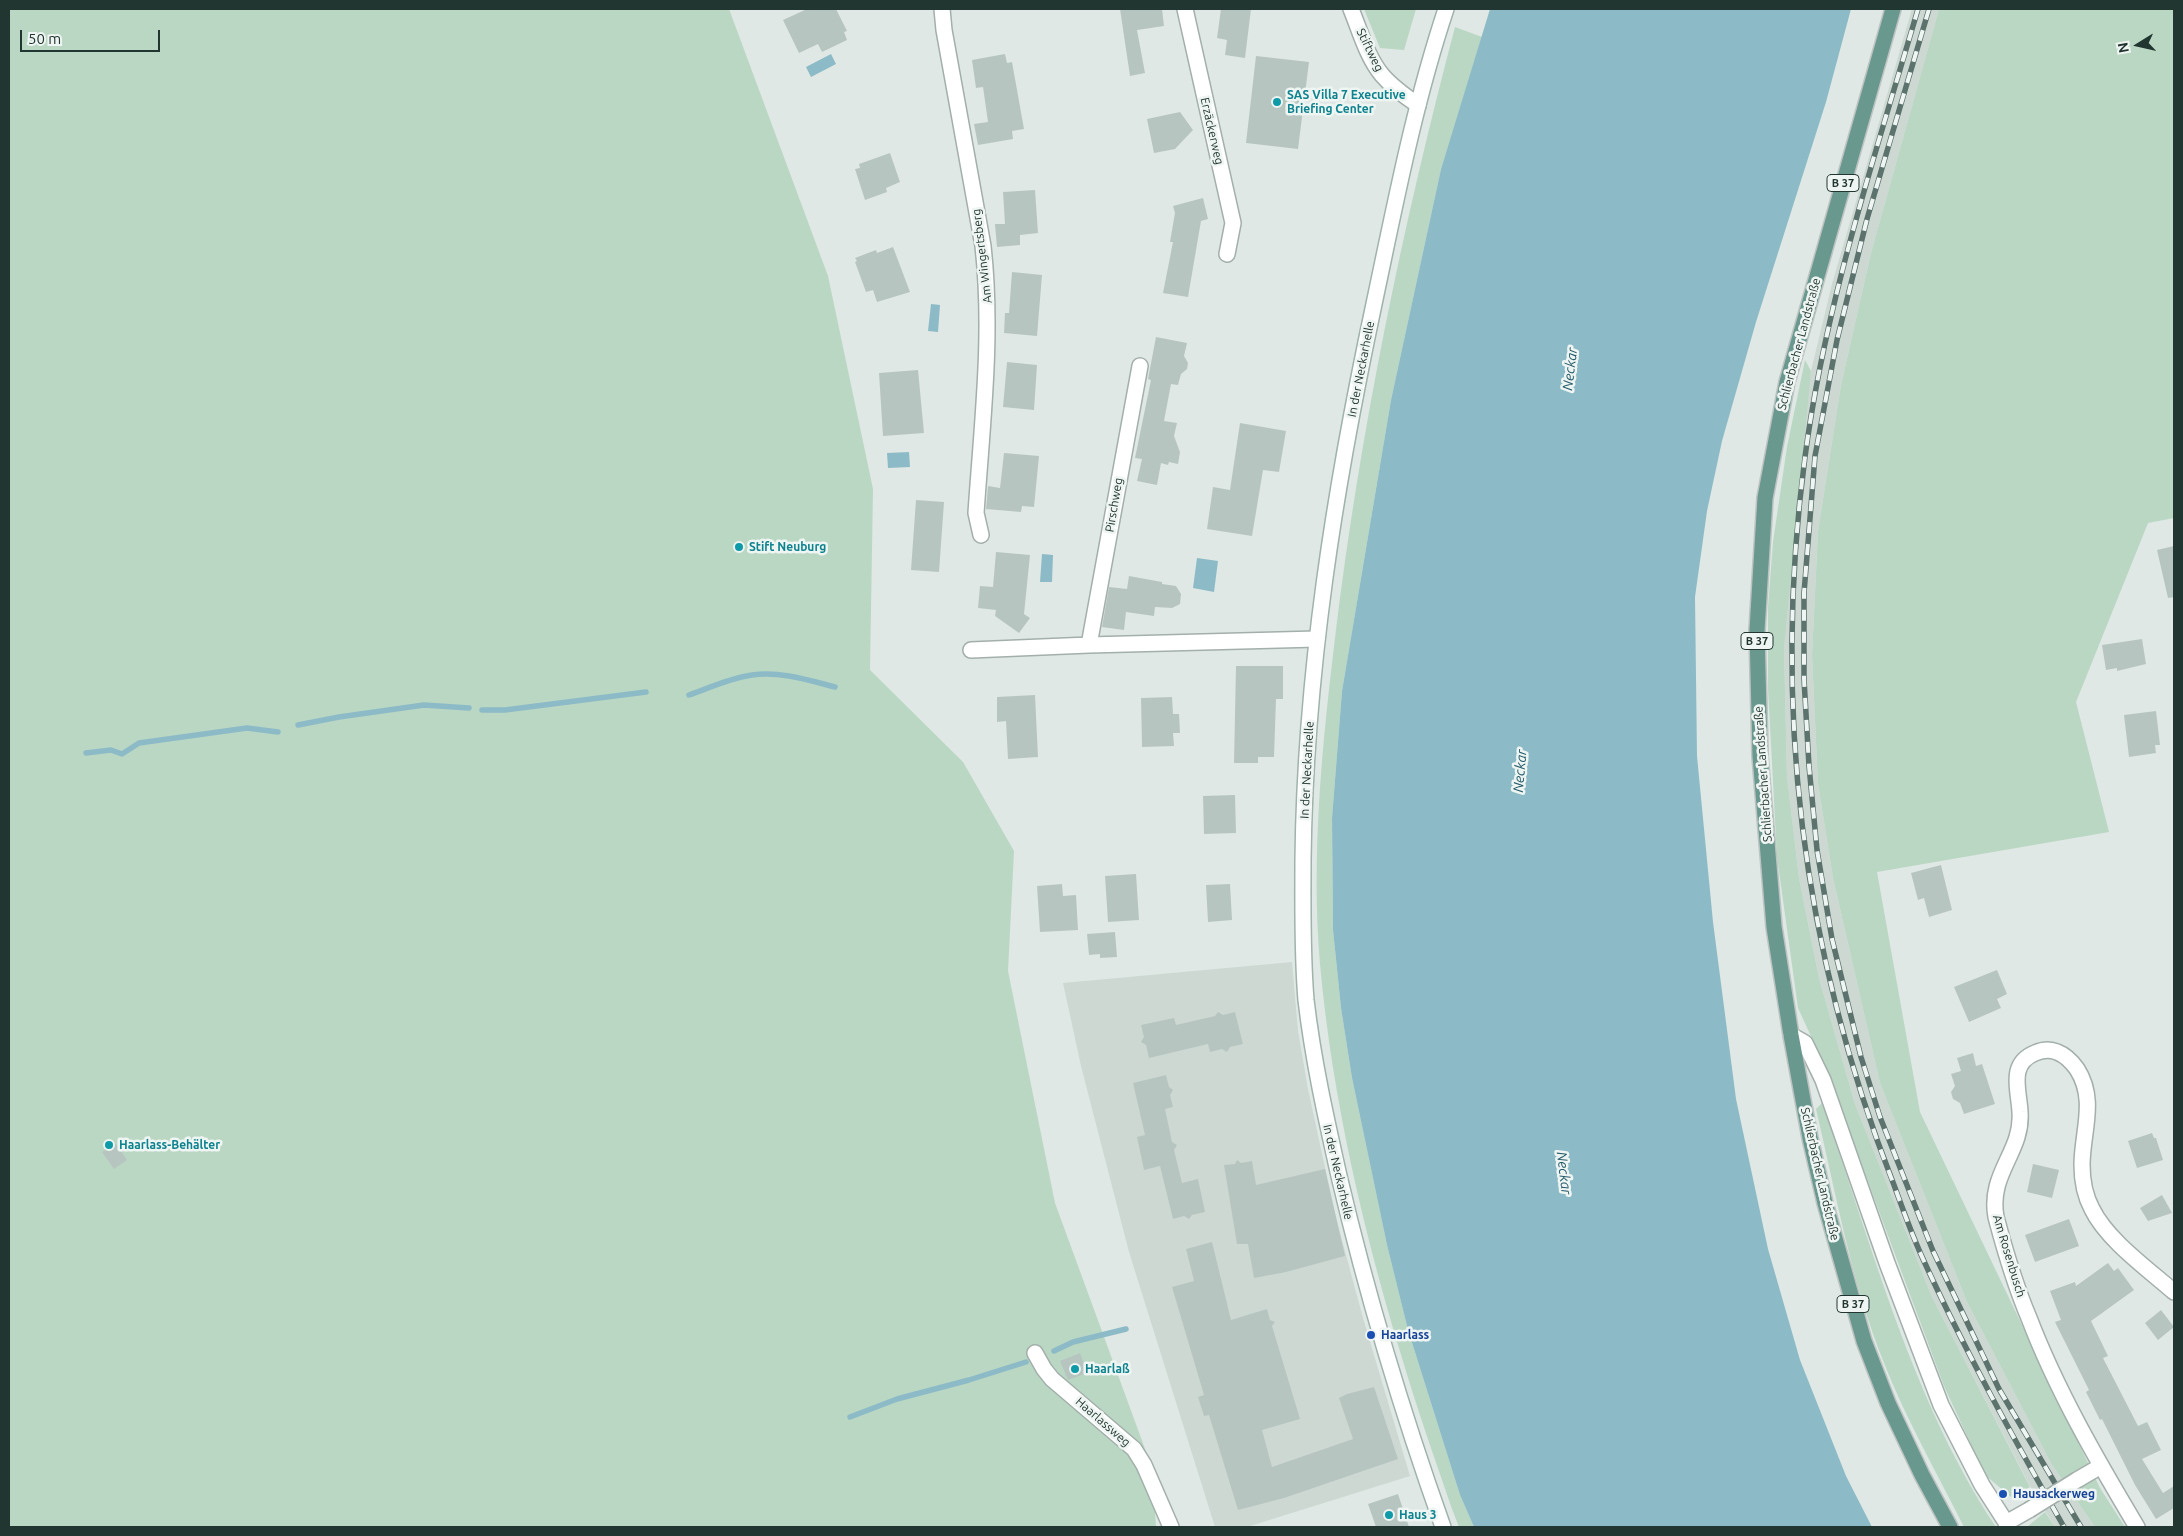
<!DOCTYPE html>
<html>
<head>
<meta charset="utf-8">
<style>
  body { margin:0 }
  #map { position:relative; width:2183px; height:1536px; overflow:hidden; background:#dfe8e4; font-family:Ubuntu,sans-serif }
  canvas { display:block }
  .frame { position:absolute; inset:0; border:10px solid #223631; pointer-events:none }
  .north { position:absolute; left:2113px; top:20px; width:50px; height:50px; -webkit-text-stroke:4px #eef5f2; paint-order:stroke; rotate:260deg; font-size:14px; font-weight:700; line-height:20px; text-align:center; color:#223631 }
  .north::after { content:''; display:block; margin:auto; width:18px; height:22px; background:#223631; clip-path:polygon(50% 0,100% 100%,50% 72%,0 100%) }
  .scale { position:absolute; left:20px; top:30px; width:140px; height:22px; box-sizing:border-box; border:2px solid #223631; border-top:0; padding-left:6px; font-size:15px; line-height:18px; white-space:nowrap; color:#223631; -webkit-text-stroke:4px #eef5f2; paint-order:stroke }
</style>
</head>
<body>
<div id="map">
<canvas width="2183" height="1536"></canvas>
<div class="frame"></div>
<div class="north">N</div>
<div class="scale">50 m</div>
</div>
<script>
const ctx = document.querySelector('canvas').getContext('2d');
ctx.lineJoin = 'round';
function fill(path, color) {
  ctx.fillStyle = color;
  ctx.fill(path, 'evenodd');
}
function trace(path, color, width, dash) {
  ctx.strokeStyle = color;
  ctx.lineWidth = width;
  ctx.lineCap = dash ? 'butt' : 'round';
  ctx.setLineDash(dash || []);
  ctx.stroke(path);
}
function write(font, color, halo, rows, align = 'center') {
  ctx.font = font + ' Ubuntu,sans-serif';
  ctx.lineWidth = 5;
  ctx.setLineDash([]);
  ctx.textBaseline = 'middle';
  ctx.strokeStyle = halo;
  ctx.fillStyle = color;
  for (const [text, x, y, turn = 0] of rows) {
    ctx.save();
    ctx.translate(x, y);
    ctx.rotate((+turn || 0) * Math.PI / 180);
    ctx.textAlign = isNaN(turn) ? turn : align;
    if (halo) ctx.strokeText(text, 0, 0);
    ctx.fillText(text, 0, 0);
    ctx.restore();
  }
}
fill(new Path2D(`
  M 1912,9 L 1939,9 L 1871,253 L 1841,385 L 1818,531 L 1812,655 L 1818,784 L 1833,878 L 1880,1083 L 1967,1302 L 2052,1465 L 2095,1527 L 2055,1527 L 2030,1486 L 1932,1297 L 1855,1104 L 1819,978 L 1799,878 L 1787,776 L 1784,648 L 1790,533 L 1800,441 L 1811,371 L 1832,284 Z
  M 1292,962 L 1298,1031 L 1308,1089 L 1336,1218 L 1363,1318 L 1410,1476 L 1247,1527 L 1215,1527 L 1129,1252 L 1081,1066 L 1063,983 Z`), '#cdd8d3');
fill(new Path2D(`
  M 9,9 L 729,9 L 828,276 L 873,489 L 870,670 L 963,762 L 1014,851 L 1008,971 L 1055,1203 L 1152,1468 L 1156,1527 L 9,1527 Z
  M 1364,9 L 1416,9 L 1404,50 L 1380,48 Z
  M 1939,9 L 2174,9 L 2174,518 L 2148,523 L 2076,702 L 2109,832 L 1877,872 L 1920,1112 L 2100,1488 L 2125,1527 L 2095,1527 L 2052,1465 L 1967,1302 L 1880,1083 L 1833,878 L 1818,784 L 1812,655 L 1818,531 L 1841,385 L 1871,253 Z
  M 1455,27 L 1482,37 L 1441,169 L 1391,400 L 1342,691 L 1332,818 L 1333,930 L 1341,1008 L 1352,1078 L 1387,1245 L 1408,1330 L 1460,1495 L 1474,1527 L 1459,1527 L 1452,1509 C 1435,1459 1417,1409 1402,1358 C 1363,1230 1332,1097 1320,964 C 1311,855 1322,746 1335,638 C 1360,431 1402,228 1455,27 Z
  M 1805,360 L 1811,371 L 1784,648 L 1787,776 L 1799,878 L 1819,978 L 1855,1104 L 1932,1297 L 2030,1487 L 2011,1497 L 1985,1475 L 1944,1386 L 1826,1069 L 1798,1008 L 1777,857 L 1768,688 L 1768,607 L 1773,542 L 1787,447 Z
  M 1822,1103 C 1873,1247 1911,1399 1996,1527 L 1964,1527 C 1937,1473 1906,1419 1884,1363 C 1851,1281 1836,1194 1816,1109 Z
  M 2045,1512 L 2055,1527 L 2029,1527 L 2028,1526 Z`), '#bad7c3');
fill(new Path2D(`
  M 1490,9 L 1851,9 L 1826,102 L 1756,322 L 1722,441 L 1707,511 L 1695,597 L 1697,756 L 1713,922 L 1736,1099 L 1768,1249 L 1800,1360 L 1846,1476 L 1872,1527 L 1474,1527 L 1460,1495 L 1408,1330 L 1387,1245 L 1352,1078 L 1341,1008 L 1333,930 L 1332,818 L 1342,691 L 1391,400 L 1441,169 Z
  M 831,54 L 836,64 L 811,77 L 806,67 Z
  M 931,304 L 940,305 L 938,332 L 928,331 Z
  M 909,452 L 910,467 L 888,468 L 887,453 Z
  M 1042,554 L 1053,555 L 1052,582 L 1040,582 Z
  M 1197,558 L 1218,561 L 1214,592 L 1193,588 Z`), '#8cbbc7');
trace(new Path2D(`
  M 689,695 C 709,688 730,678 752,675 C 780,671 808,680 835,687
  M 482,710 L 505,710 L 646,692
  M 298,725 L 339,717 L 424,705 L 469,708
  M 86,753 L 111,750 L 122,754 L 139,743 L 247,728 L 278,732
  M 1054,1351 L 1073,1342 L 1126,1329
  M 850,1417 L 897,1399 L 969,1380 L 1026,1362`), '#8cbbc7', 5.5);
fill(new Path2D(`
  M 807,9 L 836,9 L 847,31 L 844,32 L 847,40 L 822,52 L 818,44 L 799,53 L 783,20 Z
  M 1120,9 L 1162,9 L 1164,26 L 1137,30 L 1145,73 L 1130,76 Z
  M 1221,9 L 1251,9 L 1245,58 L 1225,55 L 1227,40 L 1217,38 Z
  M 1005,54 L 1007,63 L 1012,62 L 1024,129 L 1012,131 L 1013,139 L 978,145 L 974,124 L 988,122 L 983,87 L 976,88 L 972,60 Z
  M 1256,56 L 1309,62 L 1298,149 L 1246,143 Z
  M 1180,112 L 1193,130 L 1175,149 L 1154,153 L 1147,119 Z
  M 890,153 L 900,182 L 886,188 L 887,192 L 865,200 L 855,169 L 860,168 L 859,164 Z
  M 1035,190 L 1038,233 L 1020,235 L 1020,245 L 997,247 L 995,224 L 1005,224 L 1003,192 Z
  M 1203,198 L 1208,219 L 1201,221 L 1188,297 L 1163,293 L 1173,242 L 1170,242 L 1175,213 L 1173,206 Z
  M 893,247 L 910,292 L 877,302 L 873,290 L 866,292 L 855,262 L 857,261 L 855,258 L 876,250 L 877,253 Z
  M 1012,272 L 1042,275 L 1037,336 L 1004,333 L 1005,313 L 1009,313 Z
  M 1156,337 L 1187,343 L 1184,356 L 1188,363 L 1187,369 L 1181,374 L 1178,385 L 1171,384 L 1164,421 L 1177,423 L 1174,436 L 1180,452 L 1178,464 L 1169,462 L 1168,465 L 1161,463 L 1157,485 L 1137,481 L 1142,459 L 1135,458 L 1151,380 L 1148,379 Z
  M 1007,362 L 1037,365 L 1034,410 L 1003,407 Z
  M 918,370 L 924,433 L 883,436 L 879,373 Z
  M 1240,423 L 1286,431 L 1279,472 L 1263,470 L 1252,536 L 1207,529 L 1213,487 L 1230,490 Z
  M 1004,453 L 1039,456 L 1034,507 L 1022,506 L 1021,512 L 986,509 L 988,486 L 1000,488 Z
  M 916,500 L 944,502 L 939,572 L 911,570 Z
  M 2174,546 L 2174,597 L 2168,598 L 2157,550 Z
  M 996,552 L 1030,555 L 1024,614 L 1030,618 L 1019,633 L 995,616 L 996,610 L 978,608 L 980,586 L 993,587 Z
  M 1129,576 L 1162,582 L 1162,584 L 1176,586 L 1181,594 L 1180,604 L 1172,608 L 1155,607 L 1154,616 L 1126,612 L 1124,630 L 1102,627 L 1109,587 L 1127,589 Z
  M 2142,639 L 2146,664 L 2117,671 L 2117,668 L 2106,670 L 2102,645 Z
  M 1236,666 L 1283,666 L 1283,699 L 1276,699 L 1274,757 L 1258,757 L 1258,763 L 1234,763 Z
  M 1035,695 L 1038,757 L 1008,759 L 1006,721 L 997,722 L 997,697 Z
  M 1172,697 L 1173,714 L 1179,714 L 1180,733 L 1173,733 L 1174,746 L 1142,747 L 1141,698 Z
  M 2156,711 L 2160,745 L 2155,745 L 2156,753 L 2129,757 L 2124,715 Z
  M 1235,795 L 1236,833 L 1204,834 L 1203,796 Z
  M 1941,865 L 1952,910 L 1929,917 L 1924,898 L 1918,900 L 1911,873 Z
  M 1136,874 L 1139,920 L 1108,922 L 1105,876 Z
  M 1062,884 L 1063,896 L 1076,895 L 1078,930 L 1040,932 L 1037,886 Z
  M 1230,884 L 1232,920 L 1208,922 L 1206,885 Z
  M 1115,932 L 1117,957 L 1100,958 L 1100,954 L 1089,955 L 1087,934 Z
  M 1997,970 L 2007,994 L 1997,999 L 2001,1008 L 1969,1022 L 1954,987 Z
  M 1218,1012 L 1223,1015 L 1235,1012 L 1243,1044 L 1230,1047 L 1227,1052 L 1222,1049 L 1210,1052 L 1208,1044 L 1149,1058 L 1146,1045 L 1141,1042 L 1144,1037 L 1141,1025 L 1174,1018 L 1176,1025 L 1215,1016 Z
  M 1973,1053 L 1976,1066 L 1982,1064 L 1995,1104 L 1964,1114 L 1960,1103 L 1953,1099 L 1951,1092 L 1955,1086 L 1951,1074 L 1961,1071 L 1957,1058 Z
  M 1166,1075 L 1169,1087 L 1173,1090 L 1170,1095 L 1173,1107 L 1165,1109 L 1172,1142 L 1177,1145 L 1174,1150 L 1182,1183 L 1198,1179 L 1205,1212 L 1192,1215 L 1189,1219 L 1184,1216 L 1173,1219 L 1160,1166 L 1144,1170 L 1137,1137 L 1145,1135 L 1133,1083 Z
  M 2152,1133 L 2154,1138 L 2156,1138 L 2163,1160 L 2137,1168 L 2128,1141 Z
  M 116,1144 L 127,1160 L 114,1169 L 102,1152 Z
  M 1237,1160 L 1241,1163 L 1252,1161 L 1256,1185 L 1325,1169 L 1345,1256 L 1286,1272 L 1254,1278 L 1248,1244 L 1237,1244 L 1224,1165 L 1235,1164 Z
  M 2033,1164 L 2059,1170 L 2052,1198 L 2027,1192 Z
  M 2162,1195 L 2172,1213 L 2148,1221 L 2140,1208 Z
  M 2069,1219 L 2079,1246 L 2035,1262 L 2025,1235 Z
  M 1212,1242 L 1231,1320 L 1267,1309 L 1270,1320 L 1275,1322 L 1272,1326 L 1300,1419 L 1262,1430 L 1272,1467 L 1353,1439 L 1339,1398 L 1347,1394 L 1374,1387 L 1398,1459 L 1284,1498 L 1238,1510 L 1209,1415 L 1204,1416 L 1198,1397 L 1204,1395 L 1172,1287 L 1194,1281 L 1186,1249 Z
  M 2108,1263 L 2114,1271 L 2118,1268 L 2134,1290 L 2091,1321 L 2108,1356 L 2103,1358 L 2138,1426 L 2147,1422 L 2161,1450 L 2142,1459 L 2163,1493 L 2174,1486 L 2174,1508 L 2156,1519 L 2135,1485 L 2102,1419 L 2100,1420 L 2086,1392 L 2089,1390 L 2055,1322 L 2061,1320 L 2050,1291 L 2075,1282 L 2076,1286 Z
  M 2161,1310 L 2174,1327 L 2158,1340 L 2145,1323 Z
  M 1080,1353 L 1087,1373 L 1068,1380 L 1060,1361 Z
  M 1398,1494 L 1409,1527 L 1376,1527 L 1368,1504 Z`), '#b7c5c0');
const minor = new Path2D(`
  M 942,9 L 944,30 L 983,246 C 993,335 982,424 976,513 L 981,535
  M 1185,9 L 1233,223 L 1227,254
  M 1351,9 C 1360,31 1367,57 1382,75 C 1392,87 1405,96 1418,105
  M 1140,366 L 1089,645 L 1317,639
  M 971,650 L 1089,645
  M 1791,1035 L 1805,1043 L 1823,1080 L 1887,1263 L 1941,1405 L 1982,1485 L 2009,1527
  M 1035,1353 L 1044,1369 L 1052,1379 L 1134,1449 L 1144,1465 L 1171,1527
  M 2077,1480 L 2101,1466
  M 2006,1523 L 2029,1510
  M 2137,1527 C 2097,1460 2057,1391 2029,1318 C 2015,1285 2005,1251 1996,1217 C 1988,1173 2023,1152 2020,1112 C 2019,1090 2008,1064 2035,1053 C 2042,1050 2050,1049 2057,1052 C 2065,1055 2072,1062 2077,1069 C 2097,1100 2082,1132 2082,1165 C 2082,1180 2085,1196 2092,1209 C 2107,1240 2148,1269 2174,1292`);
const secondary = new Path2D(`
  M 1443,1527 C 1402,1412 1367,1295 1339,1176 C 1326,1118 1313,1060 1306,1000 C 1302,953 1303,907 1303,860 C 1305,672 1335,487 1374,304 C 1395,205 1414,105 1446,9`);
const primary = new Path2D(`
  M 1893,9 L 1787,382 L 1765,498 L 1757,630 L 1760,756 L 1774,927 L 1791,1035 L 1810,1138 L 1825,1203 L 1864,1341 L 1888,1403 L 1922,1475 L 1950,1527`);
trace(minor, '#a3afab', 18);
trace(secondary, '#9fb2ac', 18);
trace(primary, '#bdc3c1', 18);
trace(minor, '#fff', 15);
trace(secondary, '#fff', 15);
trace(primary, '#68988e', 15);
const rail = new Path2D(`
  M 1918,9 C 1875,156 1825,304 1805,457 C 1772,706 1802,951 1894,1185 C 1903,1210 1912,1235 1923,1259 C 1965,1351 2014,1439 2064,1527
  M 1929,9 L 1867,219 L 1837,340 L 1815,456 L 1804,593 L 1804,679 L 1809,766 L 1817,850 L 1832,939 L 1861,1057 L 1880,1117 L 1933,1251 L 1999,1389 L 2081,1527`);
trace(rail, '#5c726d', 5.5);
trace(rail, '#eef5f2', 4, [11]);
const minorBridge = new Path2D(`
  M 2029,1510 L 2077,1480`);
trace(minorBridge, '#a3afab', 18, []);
trace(minorBridge, '#fff', 15);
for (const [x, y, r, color] of [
  [1277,102,5,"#0f9aa8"],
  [739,547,5,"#0f9aa8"],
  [109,1145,5,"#0f9aa8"],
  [1371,1335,5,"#1a4fb4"],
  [1075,1369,5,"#0f9aa8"],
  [2003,1494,5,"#1a4fb4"],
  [1389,1515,5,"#0f9aa8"]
]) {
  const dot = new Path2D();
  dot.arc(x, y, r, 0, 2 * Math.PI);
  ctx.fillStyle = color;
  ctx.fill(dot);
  trace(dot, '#eef5f2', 2);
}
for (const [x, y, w] of [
  [1843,183,32],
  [1757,641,32],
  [1853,1304,32]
]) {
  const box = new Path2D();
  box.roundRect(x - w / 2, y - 8.5, w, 17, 4);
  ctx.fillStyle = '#eef5f2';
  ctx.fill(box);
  trace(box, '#223631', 1);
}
write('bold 11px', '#223631', null, [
  ["B 37",1843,183],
  ["B 37",1757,641],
  ["B 37",1853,1304]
]);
write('12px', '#223631', '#eef5f2', [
  ["Stiftweg",1370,50,64],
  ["Erzäckerweg",1212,131,77],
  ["Am Wingertsberg",982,256,-97],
  ["Schlierbacher Landstraße",1799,344,-75],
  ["In der Neckarhelle",1361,369,-79],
  ["Pirschweg",1114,505,-80],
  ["In der Neckarhelle",1307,770,-87],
  ["Schlierbacher Landstraße",1763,774,-94],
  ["In der Neckarhelle",1338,1172,77],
  ["Schlierbacher Landstraße",1820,1174,77],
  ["Am Rosenbusch",2009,1256,73],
  ["Haarlassweg",1103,1422,41]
]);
write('bold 12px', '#0d838f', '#eef5f2', [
  ["SAS Villa 7 Executive",1287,95],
  ["Briefing Center",1287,109],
  ["Stift Neuburg",749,547],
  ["Haarlass-Behälter",119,1145],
  ["Haarlaß",1085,1369],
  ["Haus 3",1399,1515]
], 'left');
write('bold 12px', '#164399', '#eef5f2', [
  ["Haarlass",1381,1335],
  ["Hausackerweg",2013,1494]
], 'left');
write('italic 14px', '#245b6a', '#eef5f2', [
  ["Neckar",1570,369,-83],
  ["Neckar",1520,771,-85],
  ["Neckar",1564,1173,83]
]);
</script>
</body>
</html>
